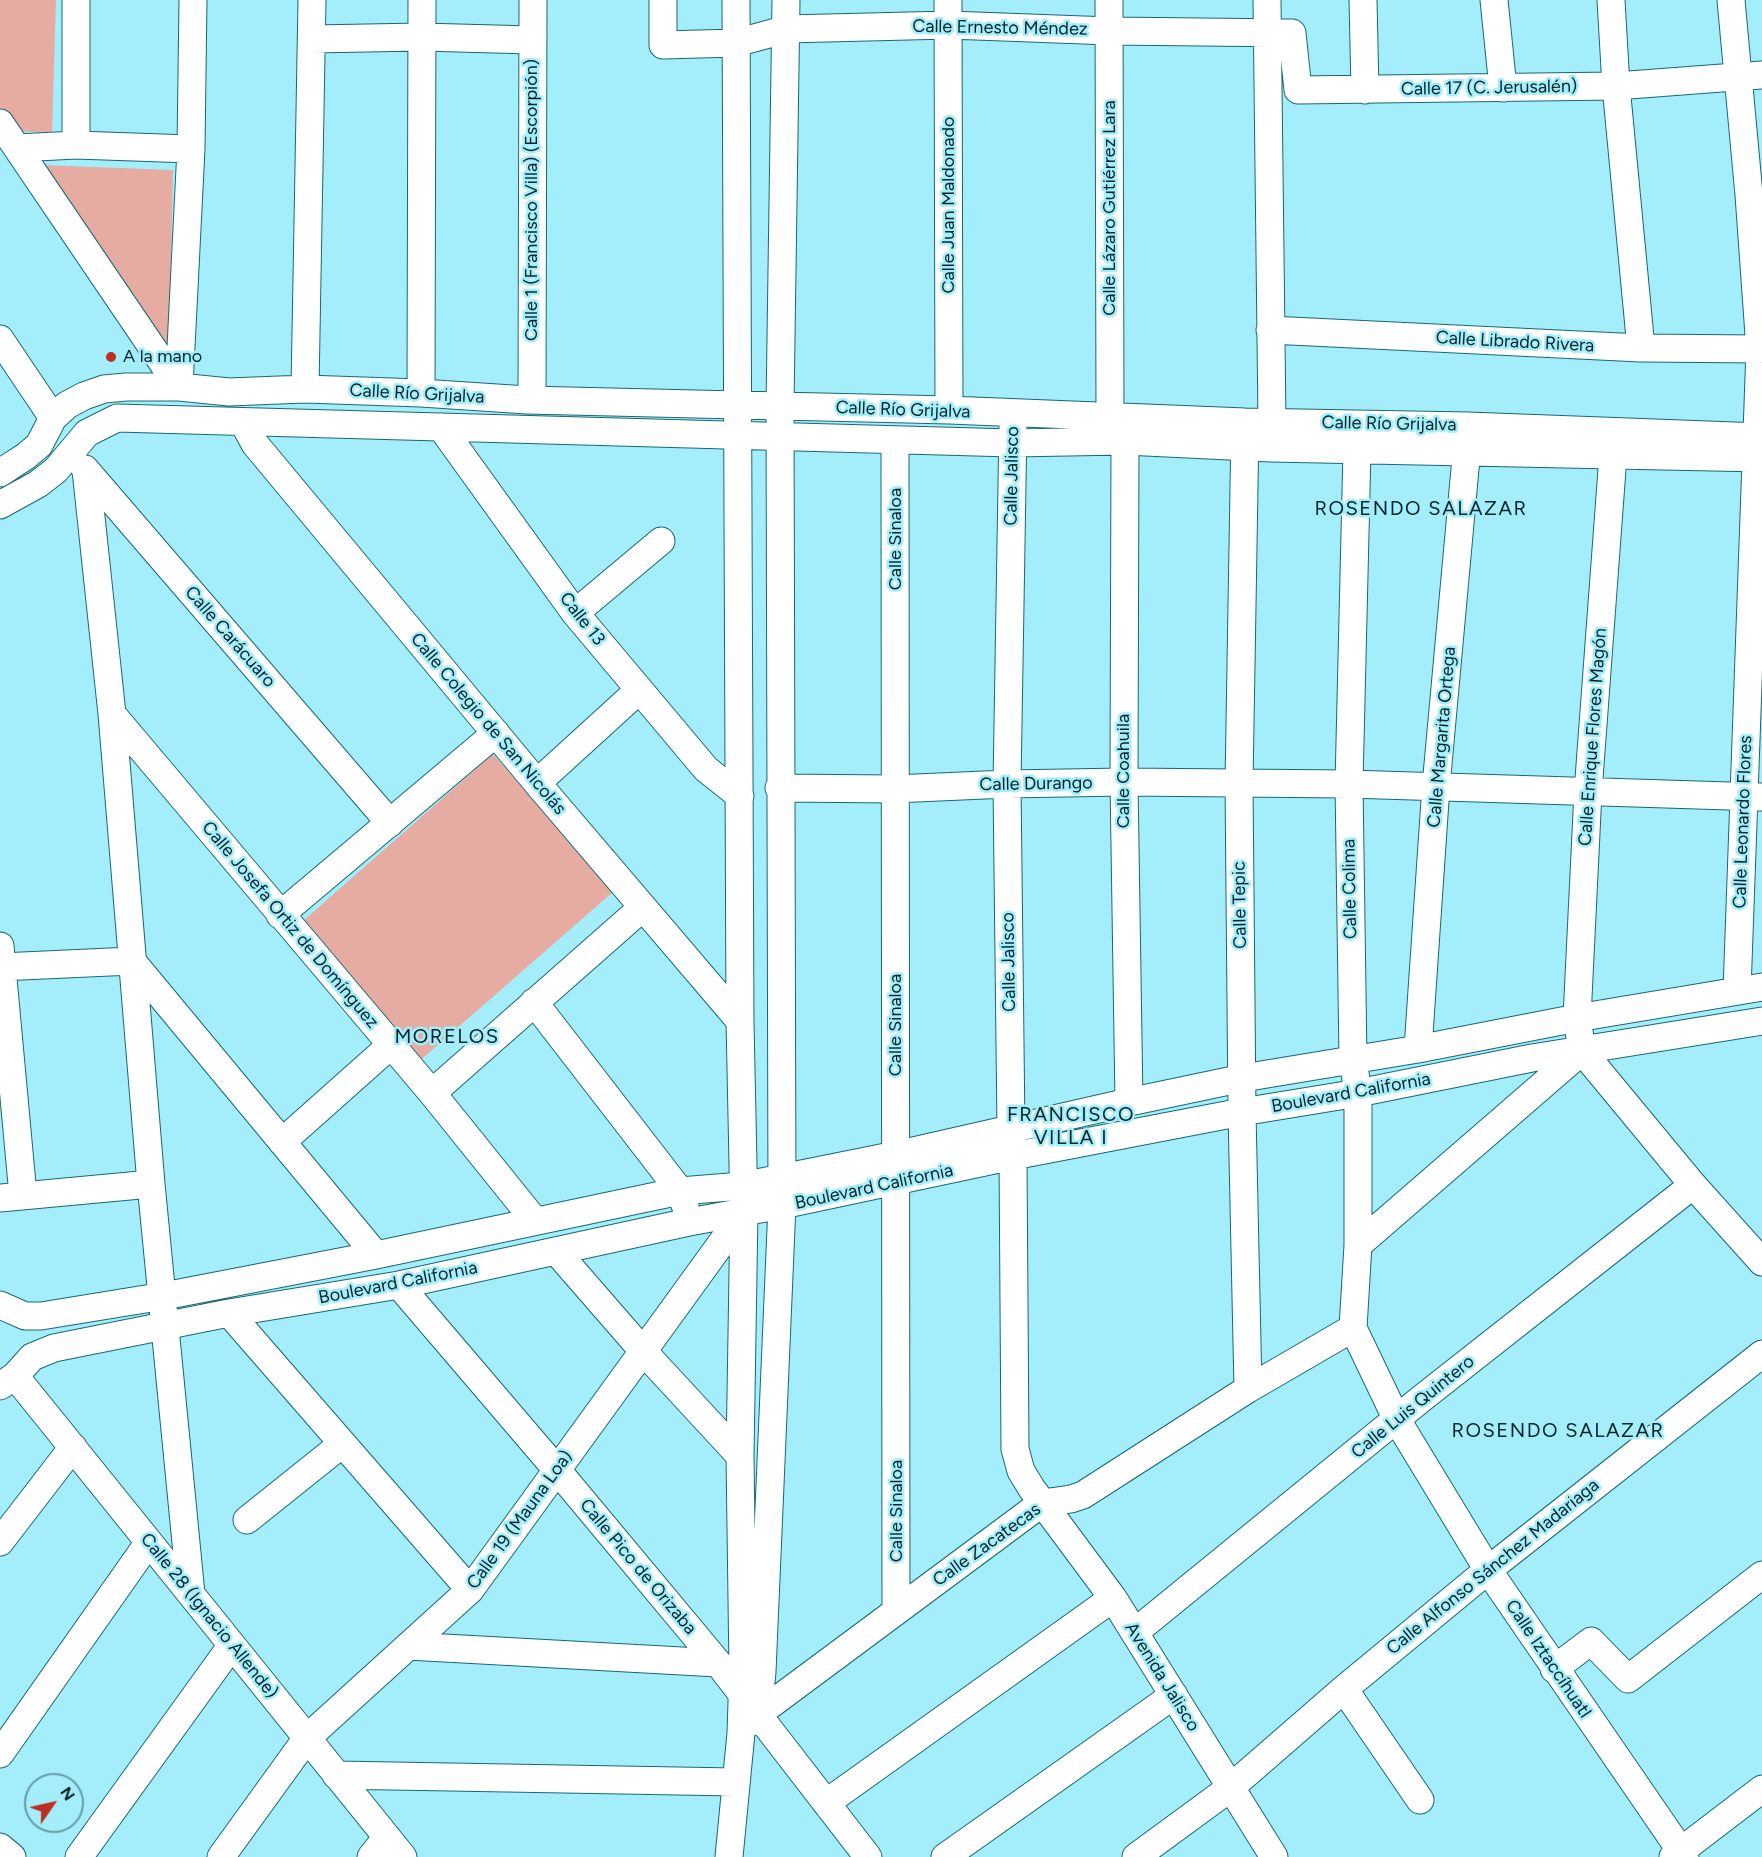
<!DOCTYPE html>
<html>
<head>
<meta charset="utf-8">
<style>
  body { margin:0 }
  #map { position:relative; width:1762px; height:1857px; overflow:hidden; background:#a4eefb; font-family:Figtree,sans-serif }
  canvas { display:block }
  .north { position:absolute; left:24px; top:1773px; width:60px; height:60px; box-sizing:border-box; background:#a4eefb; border:2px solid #649da7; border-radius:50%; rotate:56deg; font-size:16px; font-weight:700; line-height:24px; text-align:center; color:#042429 }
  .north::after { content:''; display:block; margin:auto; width:21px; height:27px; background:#bc2f22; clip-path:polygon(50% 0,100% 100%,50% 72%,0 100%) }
</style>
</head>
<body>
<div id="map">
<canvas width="1762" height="1857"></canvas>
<div class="north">N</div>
</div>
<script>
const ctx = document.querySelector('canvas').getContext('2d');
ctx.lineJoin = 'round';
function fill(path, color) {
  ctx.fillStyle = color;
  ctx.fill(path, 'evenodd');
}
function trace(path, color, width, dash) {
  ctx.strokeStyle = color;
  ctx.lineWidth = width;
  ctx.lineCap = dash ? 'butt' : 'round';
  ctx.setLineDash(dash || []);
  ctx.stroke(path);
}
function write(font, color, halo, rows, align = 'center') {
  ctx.font = font + ' Figtree,sans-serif';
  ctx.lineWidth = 5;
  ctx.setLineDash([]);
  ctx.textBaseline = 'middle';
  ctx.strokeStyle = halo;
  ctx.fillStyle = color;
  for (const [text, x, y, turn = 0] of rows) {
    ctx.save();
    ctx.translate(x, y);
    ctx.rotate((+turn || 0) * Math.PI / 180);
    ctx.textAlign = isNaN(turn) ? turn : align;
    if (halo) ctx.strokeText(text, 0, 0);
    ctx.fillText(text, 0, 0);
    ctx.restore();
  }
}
fill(new Path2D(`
  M 0,0 L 56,0 L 52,133 L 14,131 L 0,111 Z
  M 40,165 L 173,170 L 169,356 Z
  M 493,754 L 613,892 L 416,1064 L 296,927 Z`), '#e6aca2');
const minor = new Path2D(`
  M 663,0 L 663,45 L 736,43 L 787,29 L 949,25 L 1110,31 L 1292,33 L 1298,90 L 1616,86 L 1762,75
  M 948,0 L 949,410
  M 1109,0 L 1110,417
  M 1267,0 L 1272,422
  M 1363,0 L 1365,90
  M 1494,0 L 1503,88
  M 1611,0 L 1616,86 L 1641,348
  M 1731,0 L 1749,195 L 1760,349 L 1737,991
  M 313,39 L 421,37 L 532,40
  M 0,123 L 179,387
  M 76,145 L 76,0
  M 17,148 L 76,145 L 191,149
  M 1270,330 L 1641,348 L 1760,349
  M 0,339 L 53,418
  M 179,387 L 191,149 L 193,0
  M 305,389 L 312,0
  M 421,393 L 422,0
  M 532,400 L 533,0
  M 243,422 L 255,444 L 537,783 L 740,1021
  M 1013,424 L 1007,784 L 1011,1129 L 1013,1156 L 1015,1449 L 1021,1471 L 1032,1489 L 1113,1598 L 1274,1857
  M 441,427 L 575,613 L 706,769 L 740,796
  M 1245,428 L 1239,783 L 1242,1112 L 1248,1389
  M 895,440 L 896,1611
  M 1125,441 L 1124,782 L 1129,1102
  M 1357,450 L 1349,784 L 1353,1060 L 1358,1093 L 1358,1245 L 1353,1328 L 1397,1420 L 1488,1570 L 1685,1857
  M 1613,456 L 1588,792 L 1577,1018 L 1582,1051 L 1693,1185 L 1762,1262
  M 85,469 L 390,823
  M 86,470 L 112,714 L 151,1184 L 191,1594
  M 0,473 L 26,456 L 39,445 L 53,418 L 67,405 L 84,396 L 104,389 L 126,387 L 179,387 L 229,392 L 305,389 L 421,393 L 527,400 L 949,410 L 1245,422 L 1468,426 L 1762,437
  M 0,505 L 38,484 L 56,470 L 87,433 L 117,418 L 1012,443 L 1125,441 L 1271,448 L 1762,458
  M 575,613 L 661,541
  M 112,714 L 432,1093 L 535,1221
  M 537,783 L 639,690
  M 779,788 L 894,789 L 1007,784 L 1124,782 L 1349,784 L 1761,797
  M 280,915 L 496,733
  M 0,946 L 23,1195
  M 0,967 L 132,961 L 376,1255
  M 534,1002 L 680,1191 L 685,1205
  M 1418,1049 L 1436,786 L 1468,436
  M 432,1093 L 642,908
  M 282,1142 L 391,1045
  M 0,1198 L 151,1184
  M 1358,1245 L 1582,1051
  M 556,1251 L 643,1351 L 740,1456
  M 399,1285 L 557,1470 L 718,1663 L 868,1857
  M 0,1305 L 25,1316 L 41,1316 L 164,1296 L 376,1255 L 680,1191 L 742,1186 L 896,1155 L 1129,1102 L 1243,1078 L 1418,1049 L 1577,1018 L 1762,987
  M 229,1313 L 470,1590
  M 15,1376 L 403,1857
  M 0,1386 L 15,1376 L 32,1357 L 54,1348 L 229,1313 L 399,1285 L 689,1222 L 782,1205 L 1013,1156 L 1242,1112 L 1358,1093 L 1532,1058 L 1762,1021
  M 247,1520 L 342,1444
  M 0,1542 L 73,1447
  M 1135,1632 L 1421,1399 L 1693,1185
  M 408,1646 L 718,1663
  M 1554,1669 L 1591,1641 L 1628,1679 L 1762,1575
  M 1344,1689 L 1420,1800
  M 759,1704 L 762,1672 L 782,1205 L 780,406 L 786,0
  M 751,1722 L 758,1714 L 1042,1503 L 1071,1499 L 1083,1495 L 1248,1389 L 1353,1328
  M 0,1754 L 149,1542
  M 336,1775 L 735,1782
  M 826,1803 L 1113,1598
  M 0,1847 L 12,1857
  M 79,1857 L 232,1645
  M 221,1857 L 307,1738 L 470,1590 L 744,1212
  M 371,1857 L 387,1837
  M 729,1857 L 741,1733 L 743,1671 L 740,1456 L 744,1212 L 740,1021 L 736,0
  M 945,1857 L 1174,1695
  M 1136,1857 L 1230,1788 L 1344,1689 L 1488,1570 L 1762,1354
  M 1673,1857 L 1762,1789`);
trace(minor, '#186874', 29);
trace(minor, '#fff', 27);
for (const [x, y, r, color] of [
  [111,357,6,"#bc2f22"]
]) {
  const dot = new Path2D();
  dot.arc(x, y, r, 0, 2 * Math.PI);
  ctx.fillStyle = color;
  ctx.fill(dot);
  trace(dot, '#a4eefb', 2);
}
write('18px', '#042429', '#a4eefb', [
  ["Calle Ernesto Méndez",1000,28,1],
  ["Calle 17 (C. Jerusalén)",1489,88,-1],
  ["Calle 1 (Francisco Villa) (Escorpión)",532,200,-90],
  ["Calle Juan Maldonado",949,205,-90],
  ["Calle Lázaro Gutiérrez Lara",1110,208,-90],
  ["Calle Librado Rivera",1515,342,3],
  ["Calle Río Grijalva",417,394,3],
  ["Calle Río Grijalva",903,410,2],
  ["Calle Río Grijalva",1389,424,1],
  ["Calle Jalisco",1012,476,-89],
  ["Calle Sinaloa",896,539,-90],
  ["Calle 13",582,619,52],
  ["Calle Carácuaro",230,637,49],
  ["Calle Colegio de San Nicolás",488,724,50],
  ["Calle Margarita Ortega",1442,737,-85],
  ["Calle Enrique Flores Magón",1593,737,-86],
  ["Calle Coahuila",1124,771,-90],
  ["Calle Durango",1036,784,-1],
  ["Calle Leonardo Flores",1743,822,-88],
  ["Calle Colima",1350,889,-91],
  ["Calle Tepic",1240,905,-91],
  ["Calle Josefa Ortiz de Domínguez",290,925,50],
  ["Calle Jalisco",1009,962,-91],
  ["Calle Sinaloa",896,1025,-90],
  ["Boulevard California",1351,1093,-10],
  ["Boulevard California",874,1187,-12],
  ["Boulevard California",398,1283,-11],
  ["Calle Luis Quintero",1413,1407,-39],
  ["Calle Sinaloa",897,1511,-90],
  ["Calle 19 (Mauna Loa)",520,1520,-54],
  ["Calle Zacatecas",987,1545,-36],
  ["Calle Pico de Orizaba",638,1567,50],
  ["Calle Alfonso Sánchez Madariaga",1493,1567,-39],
  ["Calle 28 (Ignacio Allende)",209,1616,51],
  ["Calle Iztaccíhuatl",1548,1659,56],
  ["Avenida Jalisco",1162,1677,58]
]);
write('18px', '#042429', '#a4eefb', [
  ["A la mano",123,357]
], 'left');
ctx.letterSpacing = '1.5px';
write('20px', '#042429', '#a4eefb', [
  ["ROSENDO SALAZAR",1421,509],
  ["MORELOS",447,1037],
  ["FRANCISCO",1071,1115],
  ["VILLA I",1071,1138],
  ["ROSENDO SALAZAR",1558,1431]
]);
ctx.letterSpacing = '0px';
</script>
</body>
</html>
